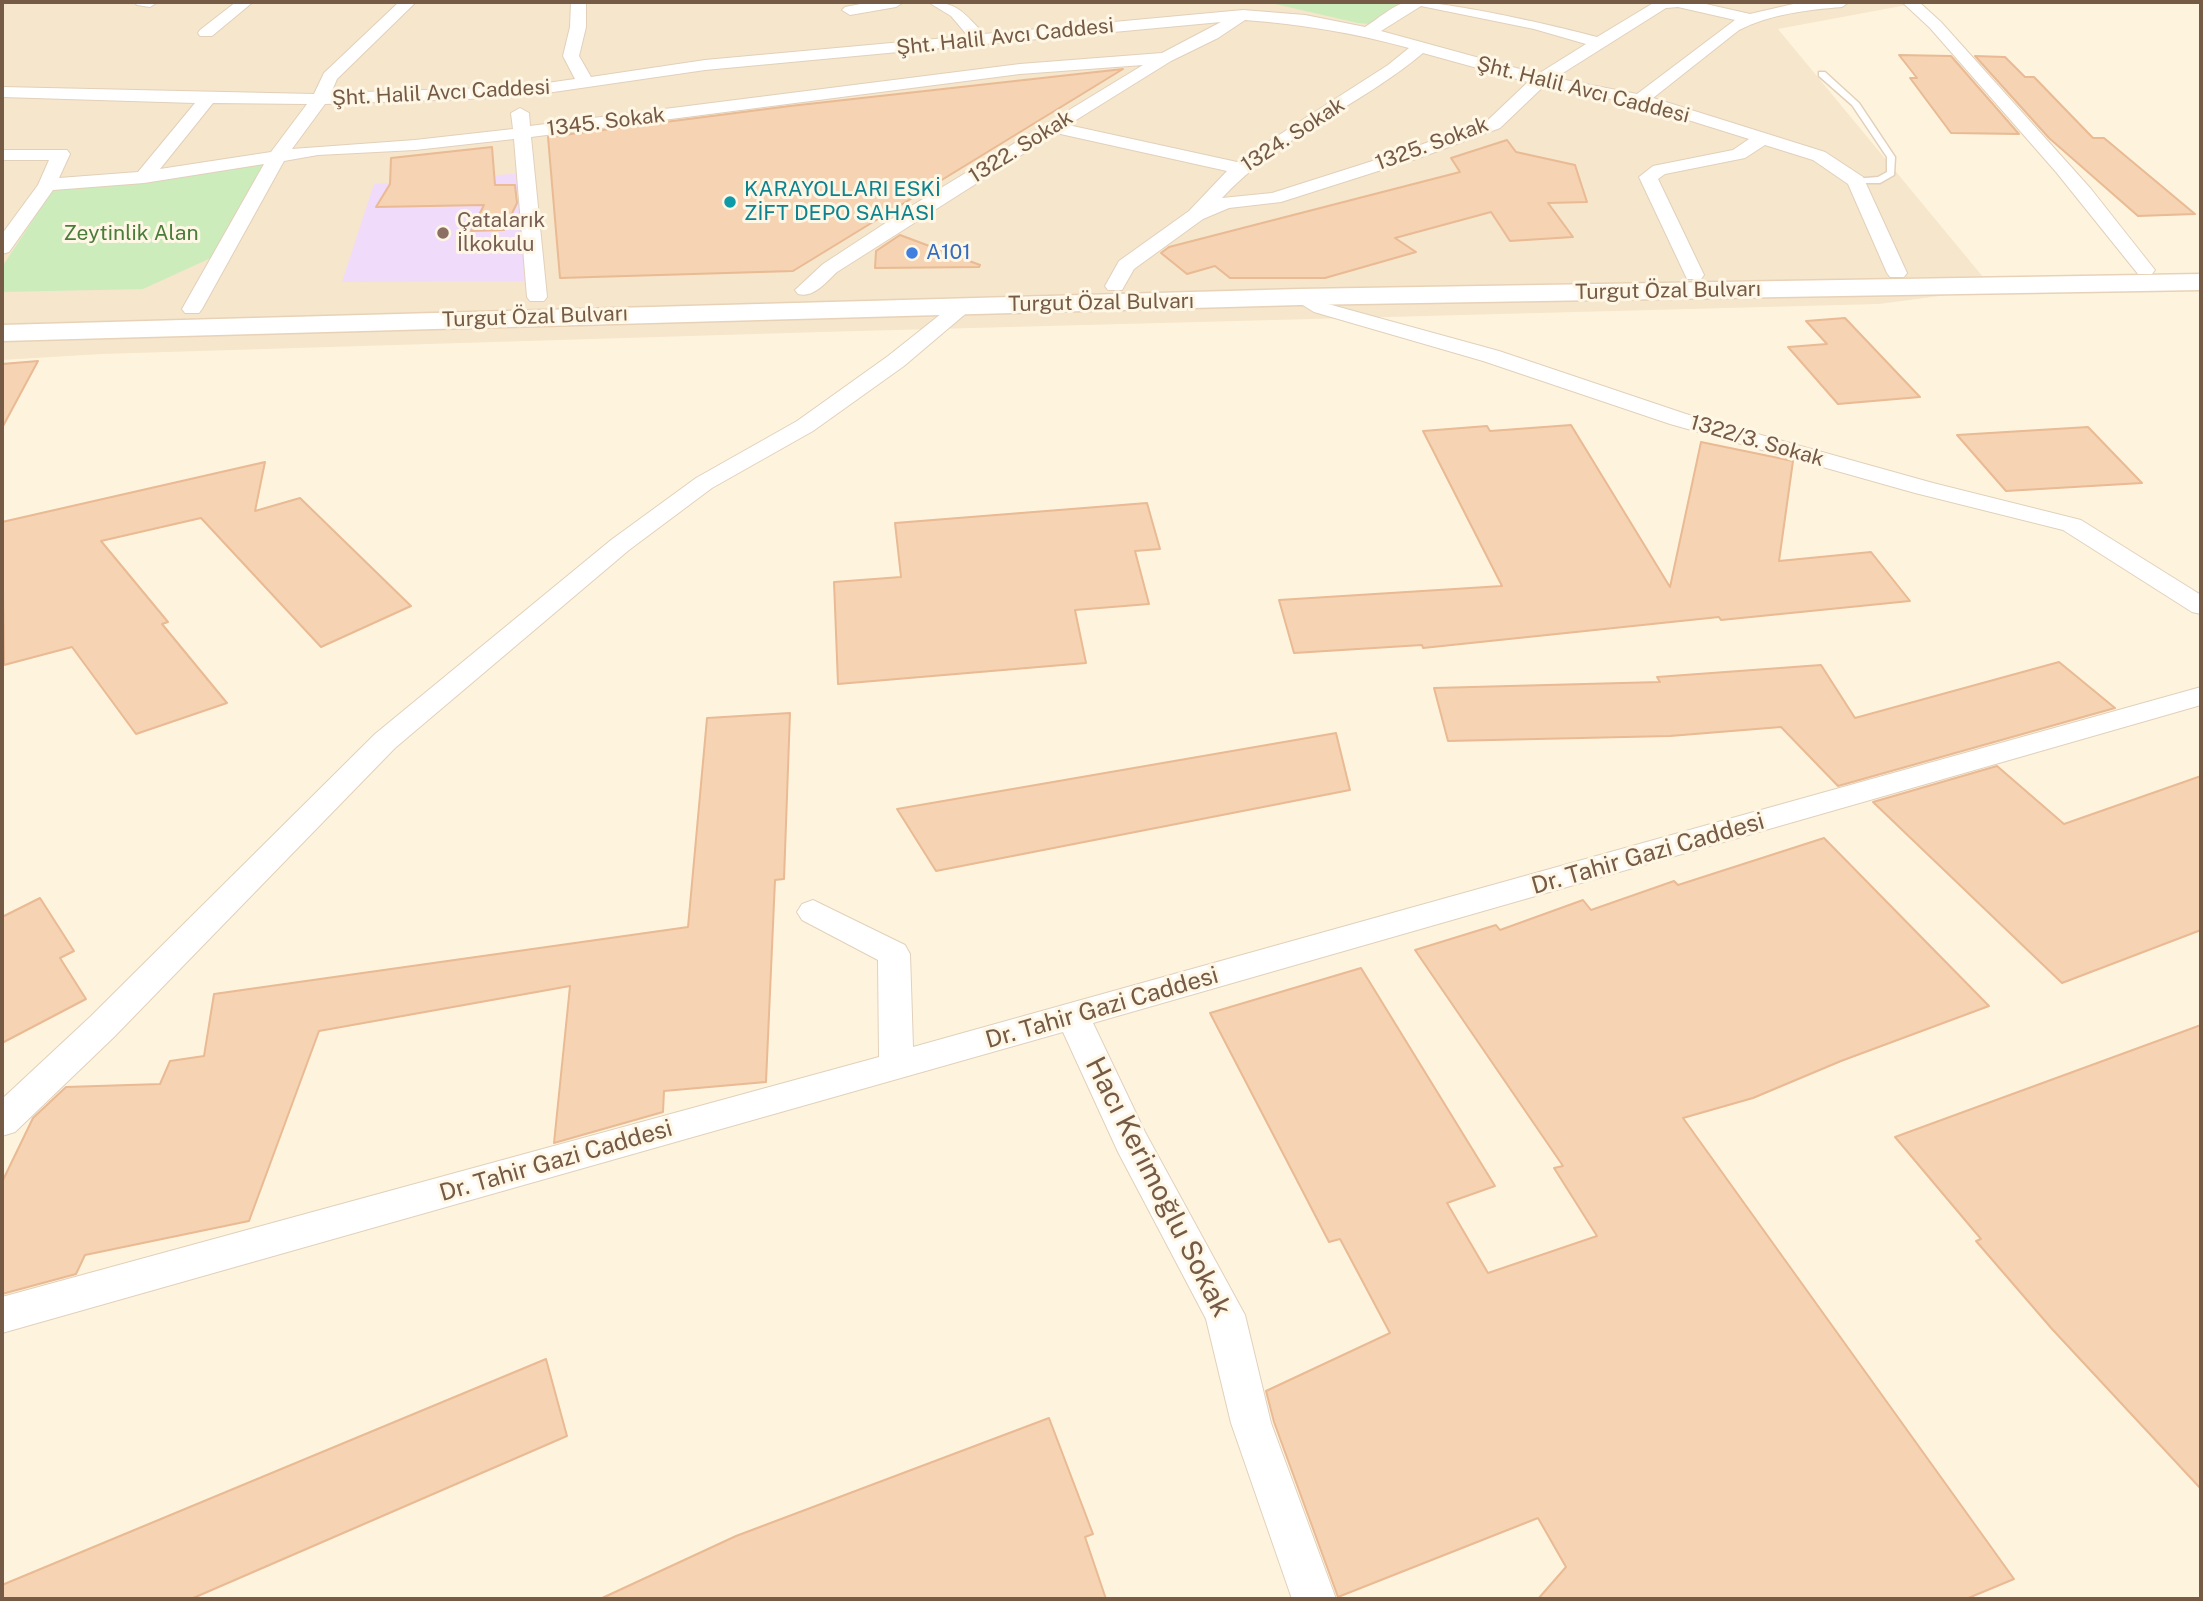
<!DOCTYPE html>
<html>
<head>
<meta charset="utf-8">
<style>
  body { margin:0 }
  #map { position:relative; width:2203px; height:1601px; overflow:hidden; background:#fef4de; font-family:"Public Sans",sans-serif }
  canvas { display:block }
  .frame { position:absolute; inset:0; border:4px solid #755a45; pointer-events:none }
</style>
</head>
<body>
<div id="map">
<canvas width="2203" height="1601"></canvas>
<div class="frame"></div>
</div>
<script>
const ctx = document.querySelector('canvas').getContext('2d');
ctx.lineJoin = 'round';
function fill(path, color) {
  ctx.fillStyle = color;
  ctx.fill(path, 'evenodd');
}
function trace(path, color, width, dash) {
  ctx.strokeStyle = color;
  ctx.lineWidth = width;
  ctx.lineCap = dash ? 'butt' : 'round';
  ctx.setLineDash(dash || []);
  ctx.stroke(path);
}
function write(font, color, halo, rows, align = 'center') {
  ctx.font = font + ' "Public Sans",sans-serif';
  ctx.lineWidth = 6;
  ctx.setLineDash([]);
  ctx.textBaseline = 'middle';
  ctx.strokeStyle = halo;
  ctx.fillStyle = color;
  for (const [text, x, y, turn = 0] of rows) {
    ctx.save();
    ctx.translate(x, y);
    ctx.rotate((+turn || 0) * Math.PI / 180);
    ctx.textAlign = isNaN(turn) ? turn : align;
    if (halo) ctx.strokeText(text, 0, 0);
    ctx.fillText(text, 0, 0);
    ctx.restore();
  }
}
fill(new Path2D(`
  M 2,2 L 1923,2 L 1778,29 L 1993,289 L 1879,304 L 822,332 L 102,354 L 2,360 Z`), '#f6e6cc');
fill(new Path2D(`
  M 526,173 L 528,281 L 342,282 L 374,184 Z`), '#f1dbfa');
fill(new Path2D(`
  M 1277,2 L 1401,2 L 1370,24 L 1358,23 L 1275,4 Z
  M 264,164 L 213,257 L 143,289 L 2,292 L 2,267 L 54,188 Z`), '#ccecbc');
const building = new Path2D(`
  M 1899,55 L 1951,56 L 2019,134 L 1951,133 L 1910,78 L 1917,78 Z
  M 1975,56 L 2005,57 L 2025,77 L 2034,77 L 2093,138 L 2104,138 L 2195,214 L 2138,216 L 2049,138 Z
  M 1123,69 L 793,271 L 560,278 L 548,137 L 790,106 Z
  M 1507,140 L 1516,152 L 1575,165 L 1587,202 L 1548,203 L 1573,237 L 1510,241 L 1491,212 L 1395,238 L 1416,252 L 1325,278 L 1230,278 L 1215,266 L 1187,274 L 1161,253 L 1169,247 L 1460,172 L 1451,158 Z
  M 492,147 L 495,185 L 515,185 L 517,203 L 504,230 L 471,231 L 484,205 L 376,207 L 390,184 L 391,158 Z
  M 900,235 L 980,265 L 979,267 L 875,268 L 876,251 Z
  M 1845,318 L 1920,397 L 1838,404 L 1788,347 L 1827,344 L 1806,321 Z
  M 38,361 L 2,428 L 2,364 Z
  M 1571,425 L 1670,587 L 1701,442 L 1793,461 L 1779,561 L 1871,552 L 1910,601 L 1721,620 L 1719,617 L 1423,648 L 1422,645 L 1294,653 L 1279,600 L 1502,586 L 1423,431 L 1487,426 L 1490,431 Z
  M 2088,427 L 2142,483 L 2006,491 L 1957,435 Z
  M 265,462 L 255,511 L 300,498 L 411,606 L 321,647 L 201,518 L 101,541 L 168,622 L 162,624 L 227,703 L 136,734 L 72,647 L 4,665 L 2,522 Z
  M 1147,503 L 1160,549 L 1135,551 L 1149,604 L 1075,610 L 1086,663 L 838,684 L 834,582 L 901,577 L 895,523 Z
  M 2059,662 L 2115,708 L 1838,786 L 1781,727 L 1670,736 L 1448,741 L 1434,688 L 1660,682 L 1657,677 L 1821,665 L 1855,718 Z
  M 790,713 L 784,879 L 775,880 L 766,1082 L 664,1091 L 663,1112 L 554,1143 L 570,986 L 319,1031 L 249,1221 L 85,1255 L 76,1274 L 2,1294 L 2,1182 L 33,1118 L 66,1087 L 160,1084 L 170,1061 L 204,1056 L 214,994 L 688,927 L 707,718 Z
  M 1336,733 L 1350,790 L 936,871 L 897,809 Z
  M 1997,766 L 2064,824 L 2201,776 L 2201,930 L 2062,983 L 1873,802 Z
  M 1824,838 L 1989,1006 L 1841,1061 L 1753,1098 L 1683,1118 L 2014,1579 L 1966,1599 L 1538,1599 L 1566,1567 L 1538,1518 L 1338,1597 L 1274,1422 L 1266,1391 L 1390,1333 L 1340,1239 L 1329,1242 L 1210,1013 L 1361,968 L 1495,1186 L 1447,1203 L 1488,1273 L 1597,1236 L 1554,1168 L 1563,1166 L 1415,950 L 1496,925 L 1500,930 L 1583,900 L 1591,910 L 1674,881 L 1678,885 Z
  M 40,898 L 74,951 L 60,958 L 86,999 L 2,1043 L 2,917 Z
  M 2201,1025 L 2201,1489 L 2052,1329 L 1976,1241 L 1981,1239 L 1895,1137 Z
  M 546,1359 L 567,1436 L 191,1599 L 2,1599 L 2,1585 Z
  M 1049,1418 L 1093,1534 L 1085,1537 L 1106,1599 L 600,1599 L 736,1536 Z`);
fill(building, '#f5d3b3');
trace(building, '#e9ba93', 2);
const service = new Path2D(`
  M 1819,72 L 1825,72 L 1859,103 L 1895,157 L 1894,175 L 1880,183 L 1853,183 L 1853,179 L 1878,177 L 1887,172 L 1887,157 L 1852,105 L 1819,76 Z`);
const minor = new Path2D(`
  M 134,2 L 158,2 L 150,7 L 137,5 Z
  M 236,2 L 253,2 L 212,36 L 200,36 L 198,33 L 200,30 Z
  M 399,2 L 416,2 L 337,79 L 331,93 L 519,87 L 575,79 L 563,56 L 570,27 L 571,2 L 586,2 L 586,27 L 579,56 L 591,77 L 705,60 L 968,36 L 951,16 L 928,2 C 958,2 964,13 984,34 L 1243,10 L 1305,15 L 1365,27 C 1378,19 1393,5 1407,2 C 1444,0 1557,26 1597,37 L 1655,2 L 1697,2 L 1750,14 L 1802,2 L 1849,2 L 1842,7 C 1806,10 1771,14 1739,30 L 1653,98 L 1825,152 L 1863,177 L 1907,273 L 1904,277 L 1890,277 L 1887,273 L 1848,184 L 1813,160 L 1765,145 L 1745,158 L 1665,174 L 1658,179 L 1704,275 L 1701,279 L 1687,279 L 1639,177 L 1653,166 L 1733,150 L 1749,139 L 1637,104 L 1544,86 L 1500,128 L 1419,158 L 1281,202 L 1229,208 L 1203,219 L 1134,269 L 1122,290 L 1108,290 L 1105,286 L 1119,261 L 1189,211 L 1227,171 L 1056,133 L 837,272 C 825,283 814,298 798,294 L 795,290 L 823,264 L 913,205 L 1143,65 L 1020,74 L 531,137 L 547,297 L 544,301 L 530,301 L 527,297 L 514,139 L 415,150 L 318,155 L 284,161 L 202,309 L 199,313 L 185,313 L 182,309 L 264,164 L 144,183 L 53,190 L 9,252 L 2,254 L 2,234 L 38,185 L 49,160 L 2,160 L 2,150 L 67,150 L 70,154 L 59,178 L 138,172 L 195,103 L 2,97 L 2,87 L 314,94 L 324,73 ZM 1421,6 L 1534,29 L 1586,44 L 1538,74 L 1381,31 ZM 1678,7 L 1735,20 L 1637,94 L 1555,78 L 1666,8 ZM 1245,20 C 1301,24 1354,33 1409,48 L 1388,65 L 1237,162 L 1068,125 L 1171,61 L 1218,38 ZM 1221,22 L 1162,53 L 1020,64 L 530,126 L 529,113 L 520,108 L 511,113 L 513,129 L 415,140 L 292,149 L 325,104 L 519,97 L 705,70 ZM 1423,53 L 1528,82 L 1488,120 L 1407,150 L 1272,193 L 1222,198 C 1278,137 1360,106 1423,53 ZM 213,103 L 307,104 L 271,152 L 160,169 Z
  M 871,2 L 904,2 L 896,7 L 850,15 L 842,10 L 845,7 Z
  M 1902,2 L 1919,2 L 1941,22 L 2091,189 L 2155,270 L 2152,274 L 2138,274 L 2056,172 L 1930,28 Z
  M 1300,291 L 1328,304 L 1499,351 L 1686,414 L 1933,483 L 2081,520 L 2201,595 L 2201,614 L 2192,612 L 2063,530 L 1915,493 L 1670,424 L 1483,361 L 1314,312 L 1290,297 L 1293,293 Z
  M 963,300 L 970,302 L 973,306 L 970,310 L 904,366 L 813,431 L 712,488 L 629,550 L 395,748 L 114,1037 L 15,1132 L 2,1136 L 2,1099 L 90,1017 L 375,734 L 611,540 L 696,478 L 797,421 L 888,356 L 956,302 Z
  M 2201,687 L 2201,705 L 1093,1023 L 1145,1132 L 1245,1315 L 1271,1423 L 1336,1599 L 1292,1599 L 1231,1423 L 1206,1319 L 1118,1152 L 1063,1032 L 2,1333 L 2,1297 L 879,1057 L 878,960 L 802,920 L 797,912 L 802,904 L 813,900 L 905,945 L 910,954 L 913,1047 Z`);
const secondary = new Path2D(`
  M 2201,274 L 2201,290 L 1300,305 L 2,341 L 2,325 L 1300,289 Z`);
trace(service, '#e2d0ba', 3);
trace(minor, '#e2d0ba', 2);
trace(secondary, '#e8d2b7', 3);
fill(service, '#fff');
fill(minor, '#fff');
fill(secondary, '#fff');
for (const [x, y, r, color] of [
  [730,202,7,"#0f9aa8"],
  [443,233,7,"#8d6e63"],
  [912,253,7,"#3f7fe0"]
]) {
  const dot = new Path2D();
  dot.arc(x, y, r, 0, 2 * Math.PI);
  ctx.fillStyle = color;
  ctx.fill(dot);
  trace(dot, '#fff7e6', 2.5);
}
write('21px', '#755a45', '#fff7e6', [
  ["Şht. Halil Avcı Caddesi",1005,37,-6],
  ["Şht. Halil Avcı Caddesi",1583,90,14],
  ["Şht. Halil Avcı Caddesi",441,93,-3],
  ["1345. Sokak",606,122,-7],
  ["1324. Sokak",1293,135,-33],
  ["1325. Sokak",1432,144,-20],
  ["1322. Sokak",1021,147,-32],
  ["Turgut Özal Bulvarı",1668,291,-1],
  ["Turgut Özal Bulvarı",1101,303,-1],
  ["Turgut Özal Bulvarı",535,317,-2],
  ["1322/3. Sokak",1757,441,16]
]);
write('21px', '#0d838f', '#fff7e6', [
  ["KARAYOLLARI ESKİ",744,190],
  ["ZİFT DEPO SAHASI",744,214]
], 'left');
write('21px', '#785e54', '#fff7e6', [
  ["Çatalarık",457,221],
  ["İlkokulu",457,245]
], 'left');
write('21px', '#4a7c3b', '#fff7e6', [
  ["Zeytinlik Alan",131,234]
]);
write('21px', '#366cbe', '#fff7e6', [
  ["A101",926,253]
], 'left');
write('24px', '#755a45', '#fff7e6', [
  ["Dr. Tahir Gazi Caddesi",1648,854,-16],
  ["Dr. Tahir Gazi Caddesi",1102,1008,-16],
  ["Dr. Tahir Gazi Caddesi",556,1161,-16]
]);
write('28px', '#755a45', '#fff7e6', [
  ["Hacı Kerimoğlu Sokak",1158,1187,63]
]);
</script>
</body>
</html>
